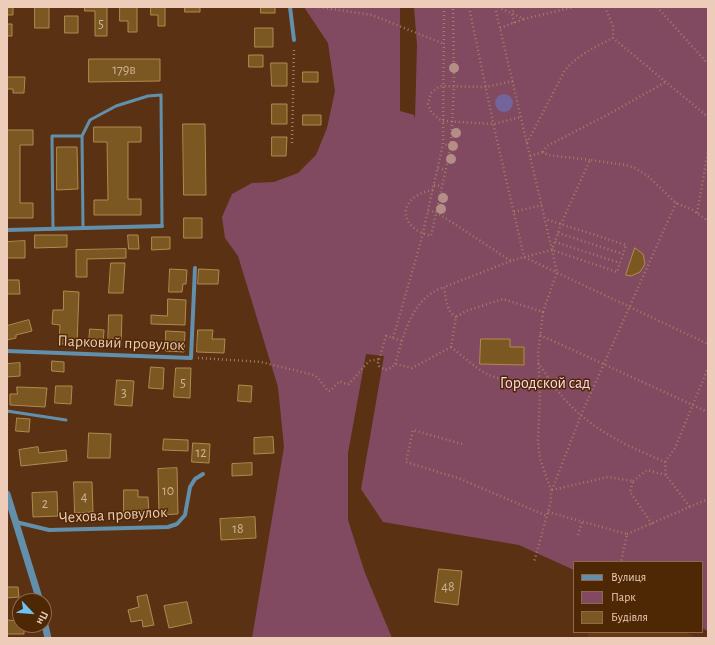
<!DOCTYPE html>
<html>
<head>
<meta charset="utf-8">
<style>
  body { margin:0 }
  #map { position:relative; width:715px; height:645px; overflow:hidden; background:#5a3112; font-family:"Alegreya Sans",sans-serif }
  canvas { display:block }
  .frame { position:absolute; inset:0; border:8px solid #edcdb9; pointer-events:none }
  .legend { position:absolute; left:573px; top:561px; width:130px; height:72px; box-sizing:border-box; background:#4e2705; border:1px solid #8e694d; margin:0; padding:5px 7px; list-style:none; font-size:12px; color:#edcdb9 }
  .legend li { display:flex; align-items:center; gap:8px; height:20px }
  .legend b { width:20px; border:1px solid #8e694d }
  .north { position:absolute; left:12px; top:593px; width:40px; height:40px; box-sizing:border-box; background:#4e2705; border:1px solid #8e694d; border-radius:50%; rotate:116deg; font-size:11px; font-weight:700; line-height:16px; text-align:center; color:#edcdb9 }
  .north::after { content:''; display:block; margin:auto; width:14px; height:18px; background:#6dc2f3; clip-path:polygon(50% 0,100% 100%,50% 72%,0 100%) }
</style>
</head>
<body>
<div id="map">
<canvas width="715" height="645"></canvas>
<div class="frame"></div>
<ul class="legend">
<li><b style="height:5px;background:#6290ac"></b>Вулиця</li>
<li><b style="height:11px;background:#824a61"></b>Парк</li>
<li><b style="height:11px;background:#7b5822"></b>Будівля</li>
</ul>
<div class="north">Пн</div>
</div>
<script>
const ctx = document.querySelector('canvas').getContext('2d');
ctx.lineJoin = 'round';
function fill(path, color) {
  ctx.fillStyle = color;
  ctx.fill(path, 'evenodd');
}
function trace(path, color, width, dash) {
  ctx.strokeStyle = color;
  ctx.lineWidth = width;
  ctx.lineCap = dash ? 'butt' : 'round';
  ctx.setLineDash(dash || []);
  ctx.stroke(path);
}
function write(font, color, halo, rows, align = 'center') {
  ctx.font = font + ' "Alegreya Sans",sans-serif';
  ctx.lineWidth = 3;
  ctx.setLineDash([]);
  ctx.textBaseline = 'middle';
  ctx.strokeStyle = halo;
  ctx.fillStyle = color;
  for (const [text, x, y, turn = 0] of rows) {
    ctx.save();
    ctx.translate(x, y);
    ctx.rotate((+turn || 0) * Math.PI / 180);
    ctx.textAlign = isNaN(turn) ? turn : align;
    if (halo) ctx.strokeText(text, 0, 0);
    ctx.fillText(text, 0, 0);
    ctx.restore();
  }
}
fill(new Path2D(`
  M 589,632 L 684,632 L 698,638 L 587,638 Z`), '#673915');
fill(new Path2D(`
  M 304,7 L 400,7 L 400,111 L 414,115 L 415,119 L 417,45 L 414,7 L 708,7 L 708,631 L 702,628 L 702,562 L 574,562 L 574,570 L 519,545 L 383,522 L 361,489 L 384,356 L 366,354 L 348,453 L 348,520 L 365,573 L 392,638 L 252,638 L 284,447 L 278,387 L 238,256 L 225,238 L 222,217 L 232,194 L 252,183 L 274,182 L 298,173 L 316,155 L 327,128 L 335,91 L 328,43 Z`), '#824a61');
fill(new Path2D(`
  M495 103a9 9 0 1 1 18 0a9 9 0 1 1-18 0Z`), '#73659b');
const building = new Path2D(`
  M 7,7 L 13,7 L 13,15 L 7,15 Z
  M 35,7 L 49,7 L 49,28 L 35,28 Z
  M 85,7 L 107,7 L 107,36 L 95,36 L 95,11 L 85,11 Z
  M 120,7 L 137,7 L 137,32 L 128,32 L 128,21 L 120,21 Z
  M 151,7 L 165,7 L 165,26 L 158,26 L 158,15 L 151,15 Z
  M 185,7 L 200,7 L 200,12 L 185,12 Z
  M 261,7 L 275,7 L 275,13 L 261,13 Z
  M 65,16 L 78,16 L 78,33 L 65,33 Z
  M 7,24 L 12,24 L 12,36 L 7,36 Z
  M 255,28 L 273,28 L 273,47 L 255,47 Z
  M 249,55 L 263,55 L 263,67 L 249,67 Z
  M 89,59 L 160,59 L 160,81 L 89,82 Z
  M 271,63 L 287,63 L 287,86 L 272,86 Z
  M 303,72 L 318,72 L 318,82 L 303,82 Z
  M 7,77 L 25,77 L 24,93 L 13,93 L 13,89 L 7,89 Z
  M 272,104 L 287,104 L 287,124 L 272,124 Z
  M 303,115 L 321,115 L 321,125 L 303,125 Z
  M 183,124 L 205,124 L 206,195 L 184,195 Z
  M 94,127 L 141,127 L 141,142 L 128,142 L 128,199 L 141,199 L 141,215 L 94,215 L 94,200 L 108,200 L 107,142 L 94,142 Z
  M 7,130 L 33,130 L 33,145 L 20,145 L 20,203 L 33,203 L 33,218 L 7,218 Z
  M 272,137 L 287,137 L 286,156 L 272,156 Z
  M 57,147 L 77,147 L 78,189 L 57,190 Z
  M 184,218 L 202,218 L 202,238 L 184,238 Z
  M 35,235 L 67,235 L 67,247 L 35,248 Z
  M 128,235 L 138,235 L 139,249 L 129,249 Z
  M 152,237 L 170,237 L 170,249 L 152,250 Z
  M 25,241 L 25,258 L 7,258 L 7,242 Z
  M 635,248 L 643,254 L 645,264 L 640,272 L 631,276 L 626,275 Z
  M 126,249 L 126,258 L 87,259 L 87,277 L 76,277 L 76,250 Z
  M 111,263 L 125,263 L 123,293 L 109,293 Z
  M 170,269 L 187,270 L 186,284 L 183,284 L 182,292 L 169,292 Z
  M 199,269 L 219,270 L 218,284 L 198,284 Z
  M 7,280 L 19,280 L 20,294 L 7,294 Z
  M 64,291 L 79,292 L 77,344 L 59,344 L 60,325 L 52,324 L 53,310 L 63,310 Z
  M 168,299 L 186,300 L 185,325 L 151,324 L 151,315 L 167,316 Z
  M 109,315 L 122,315 L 121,346 L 108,346 Z
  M 29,320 L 32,331 L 16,335 L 16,338 L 7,340 L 7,326 Z
  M 90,329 L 104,330 L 103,346 L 89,345 Z
  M 198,330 L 213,330 L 212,339 L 225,339 L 224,353 L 197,352 Z
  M 166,331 L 185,332 L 184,352 L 166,351 Z
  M 481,339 L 510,339 L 510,347 L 524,347 L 524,365 L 480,364 Z
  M 52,361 L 64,362 L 64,372 L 52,371 Z
  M 20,363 L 20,376 L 7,377 L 7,364 Z
  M 151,367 L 164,368 L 163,389 L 149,388 Z
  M 176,368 L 191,368 L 190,398 L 174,397 Z
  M 117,380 L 134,381 L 132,406 L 115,405 Z
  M 239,385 L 252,386 L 251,402 L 238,401 Z
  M 56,386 L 72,386 L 71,404 L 55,403 Z
  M 17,387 L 47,388 L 45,407 L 10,405 L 10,394 L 17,394 Z
  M 17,418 L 30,419 L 29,432 L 16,431 Z
  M 89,433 L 111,434 L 110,458 L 88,458 Z
  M 273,437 L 274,453 L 254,454 L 254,438 Z
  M 164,439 L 188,440 L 188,451 L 163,450 Z
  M 193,443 L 210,444 L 209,463 L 192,462 Z
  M 38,447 L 39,453 L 66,450 L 67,461 L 21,466 L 19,450 Z
  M 252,463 L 252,475 L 232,476 L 232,464 Z
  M 177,468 L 178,514 L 159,515 L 158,469 Z
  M 74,482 L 92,482 L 93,512 L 75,513 Z
  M 124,490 L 138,490 L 138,497 L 148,497 L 149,515 L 124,515 Z
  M 57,492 L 58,516 L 33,517 L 32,493 Z
  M 255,517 L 256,538 L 221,540 L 220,519 Z
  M 439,569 L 462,571 L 458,605 L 435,602 Z
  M 7,587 L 18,587 L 19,597 L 7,598 Z
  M 147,595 L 154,625 L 143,627 L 142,620 L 131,622 L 128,610 L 139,607 L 137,597 Z
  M 187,602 L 192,623 L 169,628 L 164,606 Z
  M 7,620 L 20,621 L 20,625 L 24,625 L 24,634 L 7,634 Z`);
fill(building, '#7b5822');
trace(building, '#b2894e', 1);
trace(new Path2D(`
  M 319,7 L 372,15 L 444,44
  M 444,7 L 443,144 L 421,241 L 393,338 L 386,336 L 378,363 L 379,366 L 385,370 L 391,368 L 395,364 L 412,368 L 451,347 L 456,317 L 466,311 L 503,299 L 543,312 L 538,354 L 540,393 L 538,441 L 540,459 L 551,490 L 551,501 L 534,562
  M 469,7 L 494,127 L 524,257 L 552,250
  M 495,7 L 552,250 L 617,272 L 626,245 L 545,219
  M 498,7 L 524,19 L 574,7
  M 605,7 L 613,26 L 613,38 L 708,117
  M 657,7 L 708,64
  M 514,23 L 512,13 L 515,7
  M 500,28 L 524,19
  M 513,81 L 486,87 L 440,86 L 431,93 L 428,104 L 431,112 L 439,119 L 443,121 L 494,124 L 521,117
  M 292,143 L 294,48
  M 527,143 L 565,70 C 578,55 595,47 613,38
  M 451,146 L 454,85 L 453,7
  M 530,156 L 543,152
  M 590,160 L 548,155 L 543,152 L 547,146 L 607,115 L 666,82
  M 438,168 L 446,170
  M 434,185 L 442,186
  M 433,190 C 398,196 396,227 431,236 L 451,146 L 443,144
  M 428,211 L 436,212 L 511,261 L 524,257 L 708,344
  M 514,212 L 542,205
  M 697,213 L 708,152
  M 558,233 L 623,254
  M 555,242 L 620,263
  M 543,312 L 557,272 L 552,250 L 561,224 L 590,160 L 626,165 L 635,168 L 649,177 L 676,203 L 693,210 L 708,221
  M 456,317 C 446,311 446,298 444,287 L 511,261
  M 540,335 L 708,412
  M 393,338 L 402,341
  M 451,347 C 463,356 475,368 489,375 C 508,383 530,385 550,378
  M 198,358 L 261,362 L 314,375 L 318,378 L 328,391 L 330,391 L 340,381 L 346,384 L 349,384 L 369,361 L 379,359
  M 538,363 C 549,378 559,395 572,407 C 598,433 632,448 665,462 L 666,475
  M 395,364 C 404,335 411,298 444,287
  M 462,444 L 413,430 L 406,462 L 458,478 L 547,516
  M 665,462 L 675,448 L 708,368
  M 633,481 L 647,470 L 666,475 L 690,507
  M 552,490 L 581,415 L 676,203
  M 552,490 L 608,477 L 633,481 L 630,492 L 652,524
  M 548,512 L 627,534 L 621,562
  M 627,534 L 708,499
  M 578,535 L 582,522`), '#a27d64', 2.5, [1, 3]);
trace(new Path2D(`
  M 83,228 L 82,136 L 90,120 L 116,106 L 148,96 L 161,95 L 162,226
  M 53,229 L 52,136 L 82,136
  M 7,411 L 66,420`), '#6290ac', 3);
trace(new Path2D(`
  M 290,7 L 294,40
  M 7,230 L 162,226
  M 7,351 L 191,358 L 195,268
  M 16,522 L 49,530 L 168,527 L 177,524 L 185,515 L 190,487 L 195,479 L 203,474`), '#6290ac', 4);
trace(new Path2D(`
  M 7,494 L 40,601
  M 44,621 L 48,638`), '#6290ac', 7);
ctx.fillStyle = '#b48d87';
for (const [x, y] of [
  [454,68],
  [456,133],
  [453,146],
  [451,159],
  [443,198],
  [441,209]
]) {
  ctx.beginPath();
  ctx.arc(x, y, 5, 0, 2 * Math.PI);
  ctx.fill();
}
write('14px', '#d0b093', null, [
  ["5",101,24],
  ["179в",124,70],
  ["5",183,383],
  ["3",124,393],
  ["12",201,453],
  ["10",168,491],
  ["4",84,497],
  ["2",45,504],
  ["18",238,529],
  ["48",448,587]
]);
write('16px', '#edcdb9', '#4e2705', [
  ["Парковий провулок",121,343,2],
  ["Чехова провулок",113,515,-3]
]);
write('16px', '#fed8e6', '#4e2705', [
  ["Городской сад",545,383]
]);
</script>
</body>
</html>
